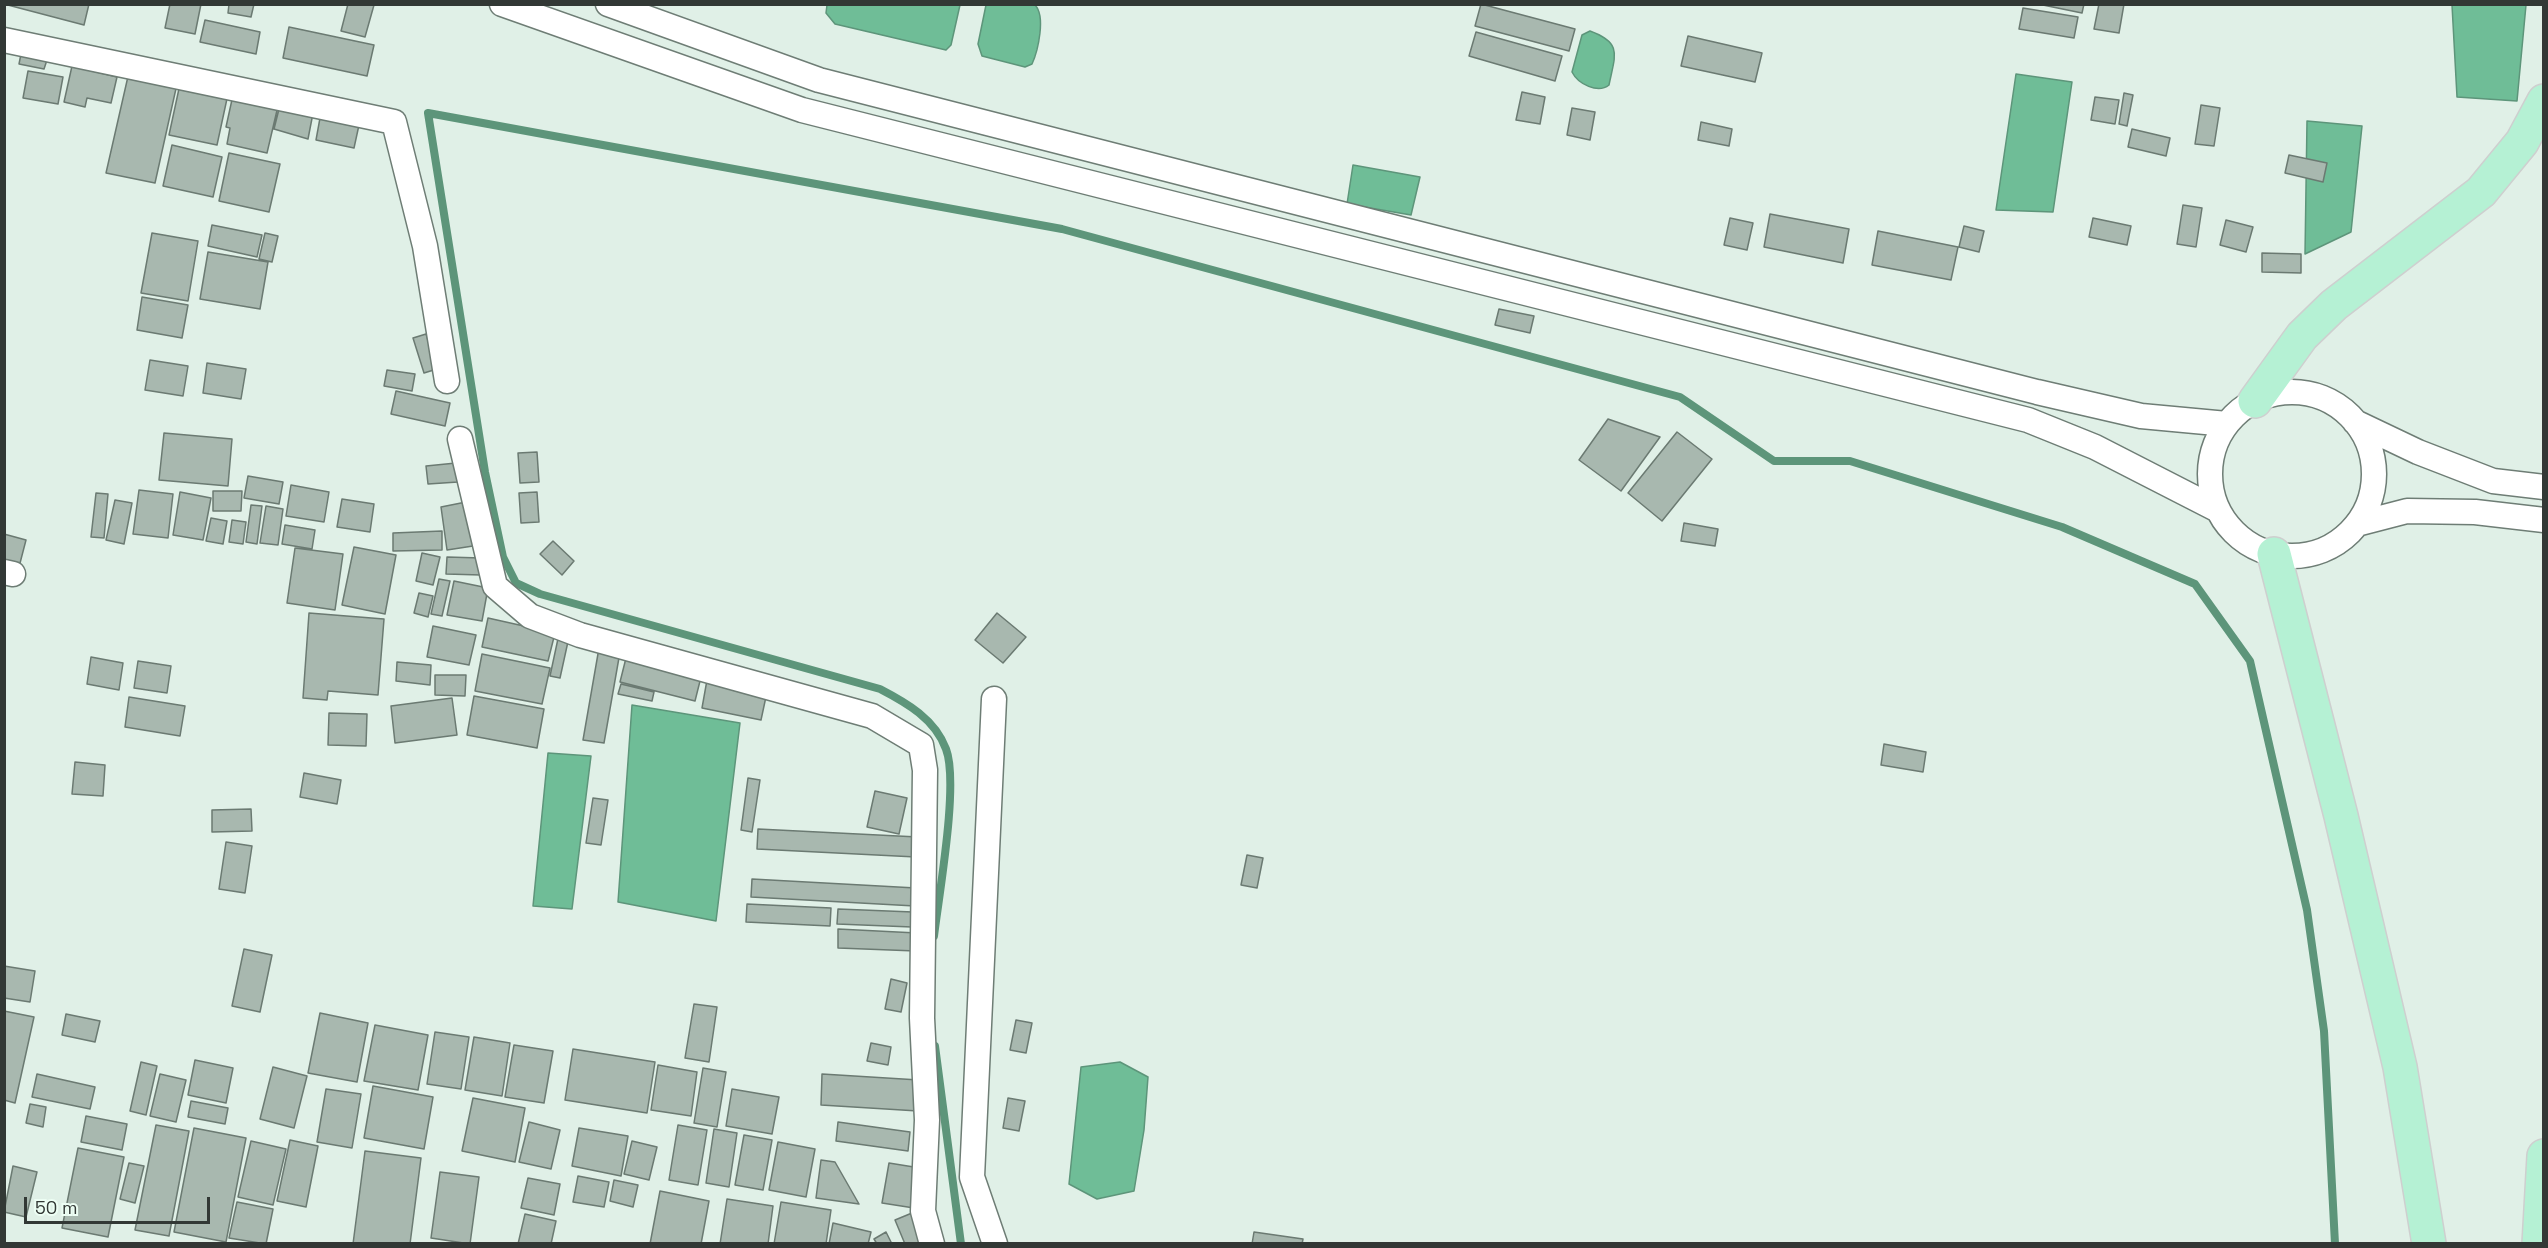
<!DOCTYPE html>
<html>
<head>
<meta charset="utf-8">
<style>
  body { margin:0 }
  #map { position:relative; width:2548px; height:1248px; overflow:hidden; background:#e0f0e7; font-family:"Space Grotesk",sans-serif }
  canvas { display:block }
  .frame { position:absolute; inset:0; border:6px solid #323835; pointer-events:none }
  .scale { position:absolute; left:24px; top:1197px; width:186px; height:27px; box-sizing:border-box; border:3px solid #323835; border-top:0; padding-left:8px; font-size:18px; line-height:21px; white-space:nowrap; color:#323835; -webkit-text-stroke:4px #edfef4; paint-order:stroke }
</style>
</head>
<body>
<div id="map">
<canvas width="2548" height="1248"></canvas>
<div class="frame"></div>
<div class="scale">50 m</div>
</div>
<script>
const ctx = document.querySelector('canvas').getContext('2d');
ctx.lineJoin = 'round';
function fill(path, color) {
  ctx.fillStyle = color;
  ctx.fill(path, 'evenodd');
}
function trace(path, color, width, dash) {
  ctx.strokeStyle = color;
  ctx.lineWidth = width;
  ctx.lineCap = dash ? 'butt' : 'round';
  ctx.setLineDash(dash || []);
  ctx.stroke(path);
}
const water = new Path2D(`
  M 827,5 L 827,4 L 960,5 L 951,45 L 946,50 L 835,24 L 826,13 Z
  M 986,5 L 1035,5 C 1046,16 1038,51 1032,64 L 1025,67 L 982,56 L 978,44 Z
  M 2452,5 L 2526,5 L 2517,101 L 2457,97 Z
  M 1590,31 C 1623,43 1615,55 1609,85 C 1598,94 1578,84 1572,72 L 1582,35 Z
  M 2016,74 L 2072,82 L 2053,212 L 1996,210 Z
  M 2307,121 L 2362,126 L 2351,232 L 2305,254 Z
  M 1353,165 L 1420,177 L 1411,215 L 1347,204 Z
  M 632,705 L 740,723 L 716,921 L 618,902 Z
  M 548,753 L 591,756 L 572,909 L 533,906 Z
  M 1120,1062 L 1148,1077 L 1144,1130 L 1134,1191 L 1097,1199 L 1069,1184 L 1081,1067 Z`);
fill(water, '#6fbd97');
trace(water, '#5d957a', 1.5);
trace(new Path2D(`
  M 934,936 C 939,894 959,783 946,749 C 935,719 907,703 880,689 L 540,594 L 516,583 L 503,557 L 485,472 L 428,113 L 1062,229 L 1680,397 L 1774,461 L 1850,461 L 2062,527 L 2195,584 L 2250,661 L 2307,910 L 2324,1031 L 2335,1244
  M 935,1046 L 961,1244`), '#5d957a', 8);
const building = new Path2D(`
  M 4,4 L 89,4 L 84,25 Z
  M 170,4 L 201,4 L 195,34 L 165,28 Z
  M 229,4 L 254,4 L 251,17 L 228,13 Z
  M 348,4 L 374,5 L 365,37 L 341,31 Z
  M 1481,4 L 1575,29 L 1569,51 L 1475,26 Z
  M 2038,4 L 2084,4 L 2082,13 Z
  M 2099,4 L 2124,4 L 2119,33 L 2094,29 Z
  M 2023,8 L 2078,17 L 2074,38 L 2019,29 Z
  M 205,20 L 260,32 L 256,54 L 200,42 Z
  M 289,27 L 374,45 L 367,76 L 283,58 Z
  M 1476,32 L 1562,56 L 1555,81 L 1469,56 Z
  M 1688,36 L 1762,53 L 1755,82 L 1681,66 Z
  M 21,54 L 47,60 L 44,69 L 19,64 Z
  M 72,66 L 117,77 L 111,103 L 87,98 L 85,107 L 64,102 Z
  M 28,71 L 63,77 L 58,104 L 23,98 Z
  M 129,72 L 177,84 L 155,183 L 106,173 Z
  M 180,84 L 228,94 L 217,145 L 169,135 Z
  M 1522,92 L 1545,97 L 1540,124 L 1516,120 Z
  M 2124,93 L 2133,95 L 2127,126 L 2119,124 Z
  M 233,95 L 278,106 L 267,153 L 227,144 L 230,128 L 226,127 Z
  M 2095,97 L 2119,100 L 2115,124 L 2091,120 Z
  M 281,101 L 314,108 L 308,139 L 274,129 Z
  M 2201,105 L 2220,108 L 2214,146 L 2195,144 Z
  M 1572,108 L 1595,112 L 1590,140 L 1567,135 Z
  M 320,118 L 359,125 L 354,148 L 316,140 Z
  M 1701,122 L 1732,129 L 1729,146 L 1698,140 Z
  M 2132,129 L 2170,138 L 2166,156 L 2128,147 Z
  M 172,145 L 222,157 L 213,197 L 163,186 Z
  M 229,153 L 280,164 L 269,212 L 219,201 Z
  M 2289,155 L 2327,163 L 2323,182 L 2285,173 Z
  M 2183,205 L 2202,208 L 2196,247 L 2177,244 Z
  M 1770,214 L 1849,229 L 1843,263 L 1764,247 Z
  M 1730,218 L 1753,223 L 1747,250 L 1724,245 Z
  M 2093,218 L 2131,226 L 2127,245 L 2089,237 Z
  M 2226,220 L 2253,227 L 2246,252 L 2220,245 Z
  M 212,225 L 262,235 L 257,257 L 208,246 Z
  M 1964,226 L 1984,231 L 1979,252 L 1959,247 Z
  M 1878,231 L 1958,247 L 1951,280 L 1872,265 Z
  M 152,233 L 198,241 L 188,301 L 141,293 Z
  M 265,233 L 278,236 L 272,262 L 259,259 Z
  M 208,252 L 268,262 L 260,309 L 200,299 Z
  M 2262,253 L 2301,254 L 2301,273 L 2262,272 Z
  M 142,297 L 188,305 L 182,338 L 137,330 Z
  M 1499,309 L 1534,316 L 1530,333 L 1495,325 Z
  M 426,334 L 437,369 L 424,373 L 413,338 Z
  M 150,360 L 188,366 L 183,396 L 145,390 Z
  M 207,363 L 246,369 L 241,399 L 203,393 Z
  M 387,370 L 415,374 L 412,391 L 384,386 Z
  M 396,391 L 450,403 L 445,426 L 391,414 Z
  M 1608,419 L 1660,437 L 1621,491 L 1579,460 Z
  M 1677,432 L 1712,459 L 1662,521 L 1628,493 Z
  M 164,433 L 232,439 L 228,486 L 159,480 Z
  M 537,452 L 539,482 L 520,483 L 518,453 Z
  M 456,463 L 458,482 L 428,484 L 426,466 Z
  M 248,476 L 283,482 L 279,504 L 244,498 Z
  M 291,485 L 329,492 L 324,522 L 286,516 Z
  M 139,490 L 173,494 L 168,538 L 133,534 Z
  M 213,491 L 242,491 L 241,511 L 213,511 Z
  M 180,492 L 211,498 L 203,540 L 173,535 Z
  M 537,492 L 539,522 L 521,523 L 519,493 Z
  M 96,493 L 108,494 L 104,538 L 91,537 Z
  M 342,499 L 374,504 L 370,532 L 337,527 Z
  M 115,500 L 132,503 L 124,544 L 106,540 Z
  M 466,502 L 473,546 L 447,550 L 441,507 Z
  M 251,505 L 262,506 L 257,544 L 246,542 Z
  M 266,506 L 283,509 L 278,545 L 260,543 Z
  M 211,518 L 227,521 L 223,544 L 206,541 Z
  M 232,520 L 246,522 L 243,544 L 229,542 Z
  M 1684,523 L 1718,529 L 1715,546 L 1681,541 Z
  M 285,525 L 315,530 L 312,549 L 282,544 Z
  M 442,531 L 442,550 L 393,551 L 393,533 Z
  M 4,534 L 26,540 L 19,567 L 4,563 Z
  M 553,541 L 574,561 L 562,575 L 540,554 Z
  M 354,547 L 396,555 L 385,614 L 342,605 Z
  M 295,548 L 343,554 L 335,610 L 287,603 Z
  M 422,553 L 440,557 L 433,585 L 416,581 Z
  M 447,557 L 481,558 L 481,575 L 446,574 Z
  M 439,579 L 450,581 L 442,616 L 431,614 Z
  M 454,581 L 488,588 L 482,621 L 447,615 Z
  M 419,593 L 433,596 L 428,617 L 414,613 Z
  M 309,613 L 384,619 L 378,695 L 328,691 L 327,700 L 303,698 Z
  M 997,613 L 1026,637 L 1003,663 L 975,640 Z
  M 488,618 L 555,633 L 548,661 L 482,647 Z
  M 433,626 L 476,635 L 469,665 L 427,657 Z
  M 559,634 L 569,637 L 560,678 L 550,676 Z
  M 599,648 L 620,652 L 604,743 L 583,740 Z
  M 482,654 L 550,668 L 542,704 L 475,691 Z
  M 627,654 L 702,673 L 695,701 L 620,682 Z
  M 91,657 L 123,663 L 119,690 L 87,684 Z
  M 138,661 L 171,666 L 167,693 L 134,688 Z
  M 397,662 L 431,665 L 430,685 L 396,681 Z
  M 435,675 L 466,675 L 465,696 L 435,695 Z
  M 707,680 L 767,692 L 761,720 L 702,708 Z
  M 621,684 L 654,692 L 652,701 L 618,694 Z
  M 474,696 L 544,709 L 537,748 L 467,735 Z
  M 129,697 L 185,706 L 180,736 L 125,727 Z
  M 452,698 L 457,735 L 395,743 L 391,706 Z
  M 329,713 L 367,714 L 366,746 L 328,745 Z
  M 1884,744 L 1926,752 L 1923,772 L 1881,765 Z
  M 75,762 L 105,765 L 103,796 L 72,794 Z
  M 304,773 L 341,780 L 337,804 L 300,797 Z
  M 748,778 L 760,780 L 752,832 L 741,830 Z
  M 875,791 L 907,798 L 899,834 L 867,827 Z
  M 593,798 L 608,800 L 601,845 L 586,843 Z
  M 251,809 L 252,831 L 212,832 L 212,810 Z
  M 758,829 L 918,837 L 916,857 L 757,849 Z
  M 226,842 L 252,846 L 245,893 L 219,889 Z
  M 1247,855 L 1263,858 L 1257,888 L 1241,885 Z
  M 752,879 L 916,888 L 915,906 L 751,897 Z
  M 747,904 L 831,908 L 830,926 L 746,922 Z
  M 838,909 L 913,912 L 912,927 L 837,924 Z
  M 838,929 L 917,933 L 916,951 L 838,948 Z
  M 244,949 L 272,955 L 260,1012 L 232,1006 Z
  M 4,966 L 35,971 L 30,1002 L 4,998 Z
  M 891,979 L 907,983 L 901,1012 L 885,1009 Z
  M 694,1004 L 717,1007 L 709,1062 L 685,1058 Z
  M 4,1011 L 34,1017 L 15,1103 L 4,1100 Z
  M 320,1013 L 368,1023 L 357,1082 L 308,1073 Z
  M 66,1014 L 100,1021 L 95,1042 L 62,1035 Z
  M 1016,1020 L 1032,1023 L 1026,1053 L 1010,1050 Z
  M 375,1025 L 428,1035 L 418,1090 L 364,1081 Z
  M 435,1032 L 469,1037 L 461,1089 L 427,1084 Z
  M 474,1037 L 510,1043 L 502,1096 L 465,1090 Z
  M 871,1043 L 891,1047 L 888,1065 L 867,1061 Z
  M 514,1045 L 553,1051 L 544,1103 L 505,1097 Z
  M 573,1049 L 655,1062 L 647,1113 L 565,1100 Z
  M 195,1060 L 233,1068 L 226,1103 L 188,1095 Z
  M 141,1062 L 157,1066 L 146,1115 L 130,1111 Z
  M 658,1065 L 697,1072 L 691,1116 L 651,1110 Z
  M 273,1067 L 307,1076 L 294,1128 L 260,1119 Z
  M 703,1068 L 726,1072 L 717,1127 L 694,1123 Z
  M 37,1074 L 95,1087 L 90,1109 L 32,1097 Z
  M 160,1074 L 186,1080 L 176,1122 L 150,1116 Z
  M 822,1074 L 919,1080 L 918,1111 L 821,1105 Z
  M 373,1086 L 433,1097 L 424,1149 L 364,1138 Z
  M 326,1089 L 361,1094 L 352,1148 L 317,1142 Z
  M 732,1089 L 779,1097 L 772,1134 L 726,1126 Z
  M 473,1098 L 525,1108 L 515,1162 L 462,1151 Z
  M 1008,1098 L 1025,1101 L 1019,1131 L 1003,1128 Z
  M 191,1101 L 228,1108 L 225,1124 L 188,1117 Z
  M 30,1104 L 46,1107 L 43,1127 L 26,1123 Z
  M 86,1116 L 127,1124 L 122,1150 L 81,1142 Z
  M 529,1122 L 560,1130 L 551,1169 L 519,1162 Z
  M 838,1122 L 910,1132 L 908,1151 L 836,1141 Z
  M 156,1125 L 189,1131 L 169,1236 L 135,1230 Z
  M 678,1125 L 707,1130 L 698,1185 L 669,1180 Z
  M 194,1128 L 246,1138 L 226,1242 L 174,1232 Z
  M 579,1128 L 628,1136 L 621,1176 L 572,1166 Z
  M 714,1129 L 737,1133 L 729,1187 L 706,1183 Z
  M 744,1135 L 772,1140 L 763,1190 L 735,1185 Z
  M 290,1140 L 318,1146 L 306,1207 L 277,1201 Z
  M 251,1141 L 286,1149 L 273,1205 L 238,1197 Z
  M 632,1141 L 657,1147 L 649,1180 L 624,1174 Z
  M 778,1142 L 815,1149 L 806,1197 L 769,1190 Z
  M 78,1148 L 124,1157 L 108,1237 L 62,1228 Z
  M 365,1151 L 421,1158 L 410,1244 L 353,1244 Z
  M 821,1160 L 835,1162 L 859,1204 L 816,1198 Z
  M 129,1163 L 144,1166 L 135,1203 L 120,1199 Z
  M 889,1163 L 920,1168 L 914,1208 L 882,1203 Z
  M 13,1166 L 37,1172 L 26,1217 L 4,1212 Z
  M 440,1172 L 479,1177 L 470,1244 L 431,1238 Z
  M 578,1176 L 609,1182 L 604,1207 L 573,1202 Z
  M 528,1178 L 560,1184 L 554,1215 L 521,1208 Z
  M 614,1180 L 638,1185 L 633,1207 L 610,1201 Z
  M 660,1191 L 709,1201 L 701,1244 L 650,1244 Z
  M 727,1199 L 773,1206 L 768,1244 L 720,1244 Z
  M 237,1202 L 273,1209 L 266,1244 L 229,1238 Z
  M 781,1202 L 831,1210 L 826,1244 L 774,1244 Z
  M 912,1213 L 925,1244 L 905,1244 L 895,1220 Z
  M 525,1214 L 556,1221 L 551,1244 L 518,1244 Z
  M 833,1223 L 871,1232 L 868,1244 L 829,1244 Z
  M 886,1232 L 892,1244 L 877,1244 L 874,1239 Z
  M 1254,1232 L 1303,1239 L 1302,1244 L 1252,1244 Z`);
fill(building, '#a8b8af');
trace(building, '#6b7a72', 1.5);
const street = new Path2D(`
  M 502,4 L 802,110 L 2028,420 L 2095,447 L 2218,510
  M 608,4 L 819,80 L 2037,392 L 2141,416 L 2227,424
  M 4,40 L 394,122 L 425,246 L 447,381
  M2210 474a82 82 0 1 1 164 0a82 82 0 1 1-164 0Z
  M 2355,422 L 2418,452 L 2493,481 L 2544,487
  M 460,439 L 495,586 L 530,616 L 580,635 L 872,716 L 921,745 L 925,770 L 922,1018 L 927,1120 L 923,1211 L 932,1244
  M 2357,524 L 2407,511 L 2475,512 L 2544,520
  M 4,572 L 13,574
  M 994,699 L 972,1177 L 995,1244`);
const primary = new Path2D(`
  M 2255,401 L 2302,336 L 2334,305 L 2481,192 L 2522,142 L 2544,101
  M 2274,554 L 2341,816 L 2400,1067 L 2429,1244
  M 2539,1244 L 2544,1156`);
trace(street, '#6e7d75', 27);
trace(primary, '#cecfcf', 36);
trace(street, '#fff', 24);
trace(primary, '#b5f1d4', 33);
</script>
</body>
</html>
